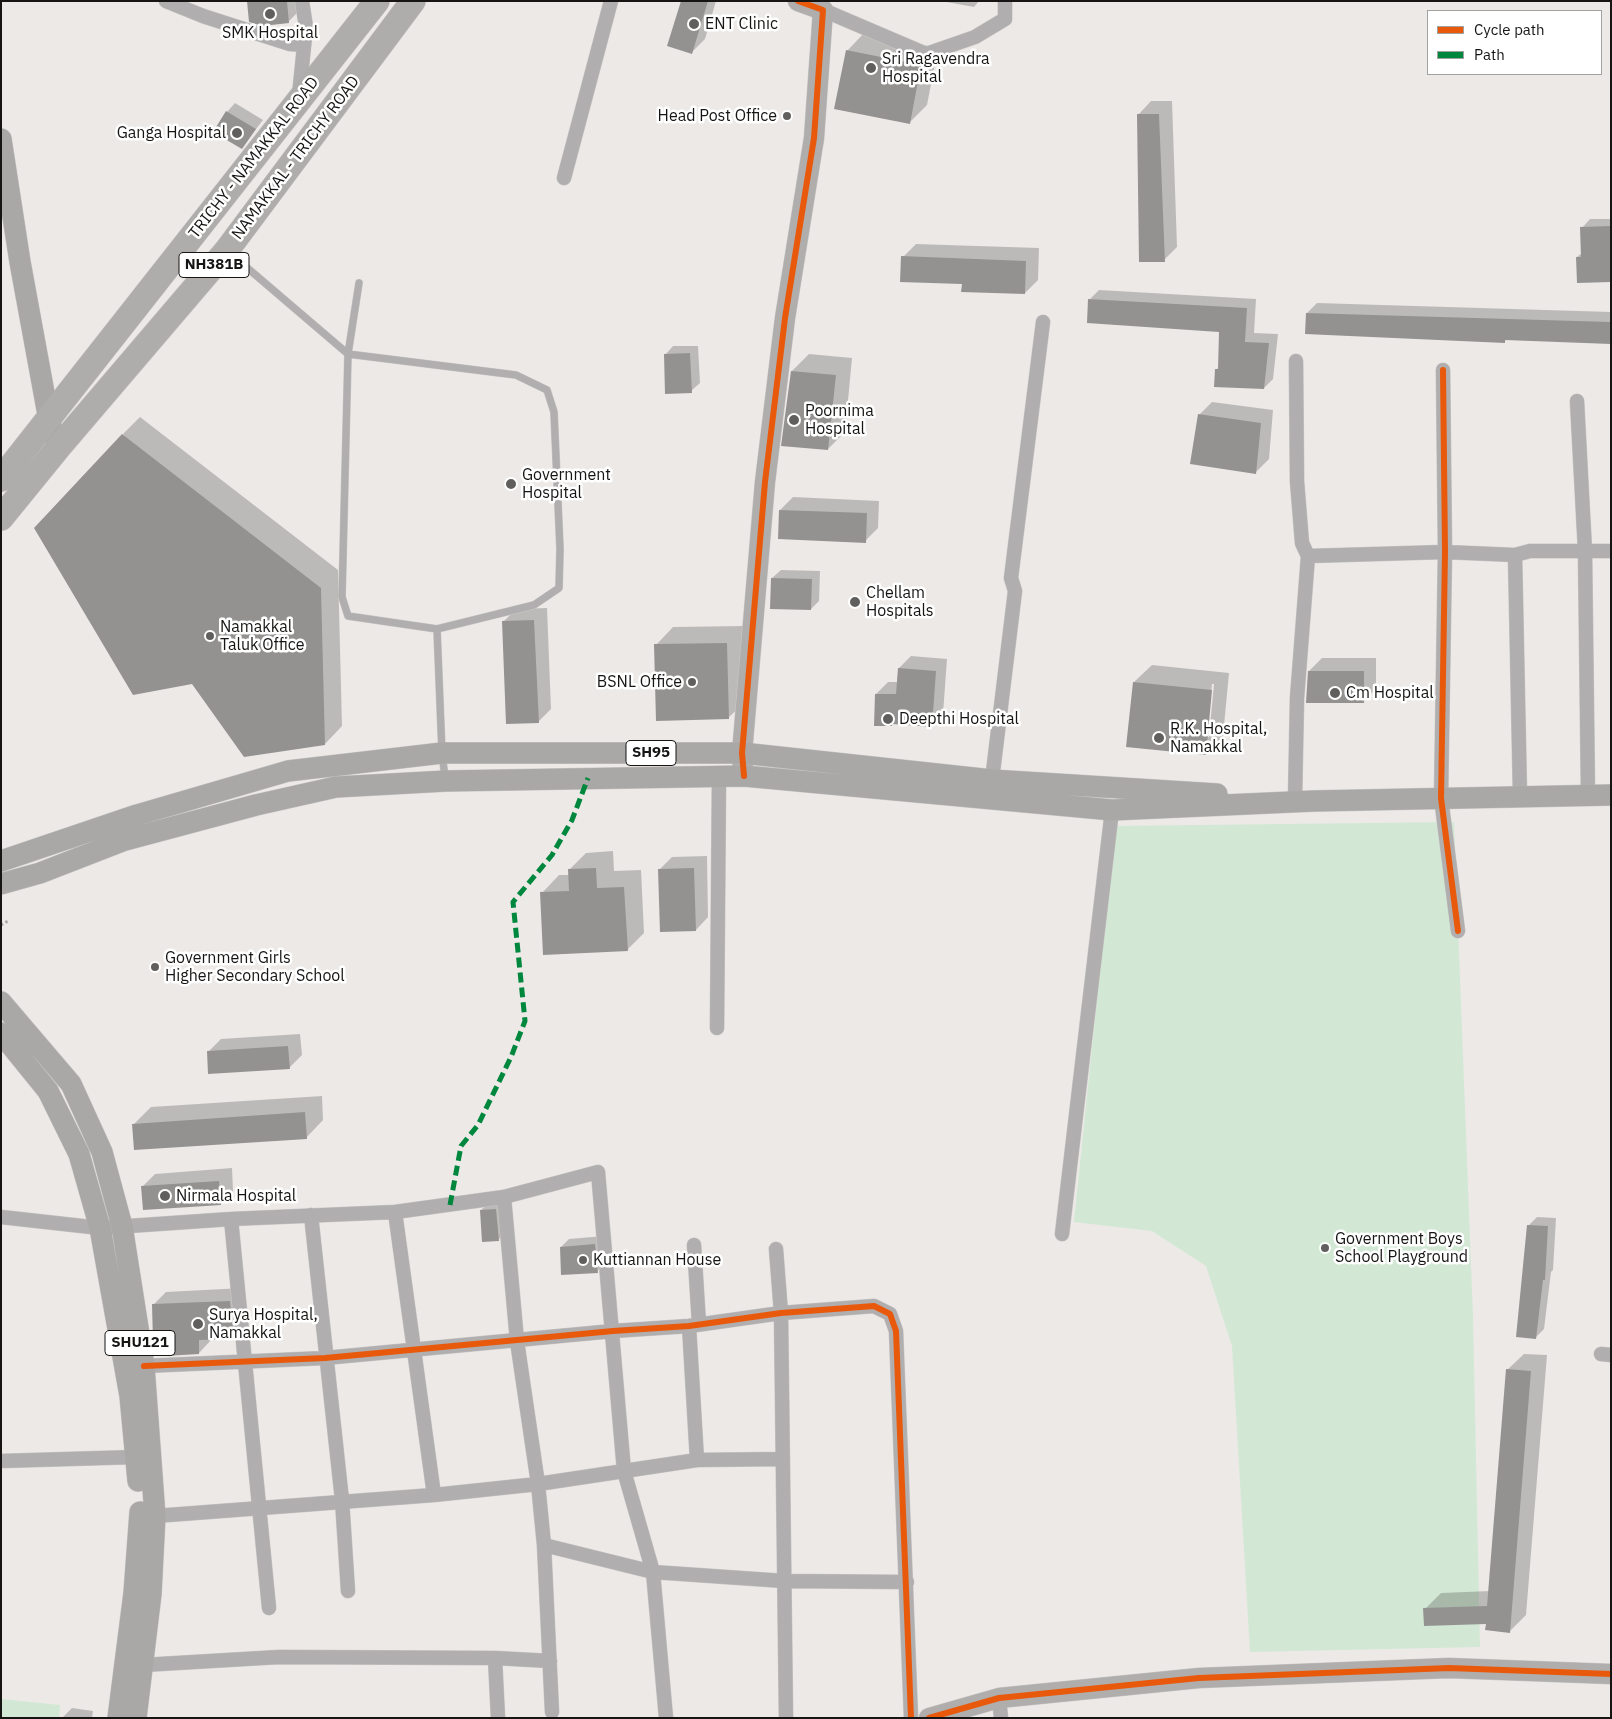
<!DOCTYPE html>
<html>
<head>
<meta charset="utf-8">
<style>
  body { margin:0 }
  #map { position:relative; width:1612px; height:1719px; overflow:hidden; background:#ece9e7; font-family:"IBM Plex Sans",sans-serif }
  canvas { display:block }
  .frame { position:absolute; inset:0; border:2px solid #161514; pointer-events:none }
  .legend { position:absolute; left:1427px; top:10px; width:175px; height:65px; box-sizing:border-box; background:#fff; border:1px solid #a2a1a1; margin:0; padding:6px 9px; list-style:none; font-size:15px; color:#161514 }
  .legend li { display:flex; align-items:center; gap:10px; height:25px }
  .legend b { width:25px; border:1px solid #a2a1a1 }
</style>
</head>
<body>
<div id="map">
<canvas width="1612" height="1719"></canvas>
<div class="frame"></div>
<ul class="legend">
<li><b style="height:6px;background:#e8590c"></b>Cycle path</li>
<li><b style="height:6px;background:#00873e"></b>Path</li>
</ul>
</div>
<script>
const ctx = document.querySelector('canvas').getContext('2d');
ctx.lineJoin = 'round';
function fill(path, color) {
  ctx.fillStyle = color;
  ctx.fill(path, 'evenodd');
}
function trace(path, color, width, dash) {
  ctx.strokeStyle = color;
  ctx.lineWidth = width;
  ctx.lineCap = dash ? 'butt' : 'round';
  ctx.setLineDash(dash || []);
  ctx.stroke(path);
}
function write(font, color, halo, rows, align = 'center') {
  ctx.font = font + ' "IBM Plex Sans",sans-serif';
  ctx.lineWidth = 5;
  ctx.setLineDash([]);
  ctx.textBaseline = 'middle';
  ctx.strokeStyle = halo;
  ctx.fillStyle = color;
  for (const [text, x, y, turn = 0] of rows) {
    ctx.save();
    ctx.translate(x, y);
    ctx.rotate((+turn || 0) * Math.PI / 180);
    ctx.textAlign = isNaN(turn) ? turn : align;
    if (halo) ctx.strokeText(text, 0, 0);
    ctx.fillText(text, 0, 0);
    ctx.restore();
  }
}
fill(new Path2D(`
  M 1454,822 L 1473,1317 L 1480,1647 L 1250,1652 L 1232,1346 L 1206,1266 L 1152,1231 L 1074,1222 L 1115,826 Z
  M 1,1699 L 60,1705 L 59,1718 L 1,1718 Z`), '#d2e8d5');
fill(new Path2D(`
  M 248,1 L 301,1 L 301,9 L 288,22 Z
  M 682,1 L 716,1 L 705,39 L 692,52 Z
  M 941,1 L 979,1 L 974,7 Z
  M 864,33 L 938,48 L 927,105 L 910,122 L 847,51 Z
  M 1151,101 L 1172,101 L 1177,247 L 1164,260 L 1139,114 Z
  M 235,103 L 263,120 L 242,147 L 227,112 Z
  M 1590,219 L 1611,219 L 1611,281 L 1577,257 L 1583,252 L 1582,228 Z
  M 916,244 L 1039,248 L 1038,280 L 1025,293 L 963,283 L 903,257 Z
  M 1099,290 L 1256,299 L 1254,333 L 1278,334 L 1273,379 L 1264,388 L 1216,370 L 1220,366 L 1221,331 L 1090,299 Z
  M 1317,303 L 1611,312 L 1611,343 L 1507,339 L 1504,342 L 1307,313 Z
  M 673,346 L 698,346 L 700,383 L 691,391 L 665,355 Z
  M 809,354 L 852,358 L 845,432 L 828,449 L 792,371 Z
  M 1212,402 L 1273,410 L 1269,459 L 1256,472 L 1199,415 Z
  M 140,417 L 338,570 L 342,726 L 325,744 L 123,434 Z
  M 793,497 L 879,501 L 878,528 L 865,541 L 780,510 Z
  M 781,570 L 820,571 L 819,601 L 811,609 L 772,578 Z
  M 547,608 L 551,709 L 538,722 L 503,622 L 516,609 Z
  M 744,626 L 746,701 L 728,718 L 656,645 L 673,627 Z
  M 911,656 L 947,659 L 943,714 L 931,726 L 894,723 L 892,725 L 876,694 L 888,682 L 898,682 L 899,668 Z
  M 1322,658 L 1376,658 L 1376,689 L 1363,702 L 1309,671 Z
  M 1152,665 L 1229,673 L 1223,736 L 1206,754 L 1134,682 ZM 1212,684 L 1214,684 L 1209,737 L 1207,737 Z
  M 613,851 L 614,871 L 641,870 L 644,933 L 627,950 L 542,893 L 559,875 L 569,875 L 569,870 L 586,853 Z
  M 707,856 L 708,917 L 696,930 L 659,870 L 672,857 Z
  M 300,1034 L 302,1055 L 289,1068 L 208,1052 L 221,1039 Z
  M 322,1096 L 323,1120 L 306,1138 L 134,1124 L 151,1107 Z
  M 232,1168 L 233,1191 L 220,1204 L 142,1187 L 155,1174 Z
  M 504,1201 L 507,1231 L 498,1240 L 481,1210 L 490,1202 Z
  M 1537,1217 L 1556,1218 L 1553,1270 L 1551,1272 L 1544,1329 L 1535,1338 L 1528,1226 Z
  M 604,1236 L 606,1263 L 597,1271 L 561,1247 L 569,1239 Z
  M 243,1288 L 246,1325 L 233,1337 L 212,1339 L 199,1353 L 153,1305 L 166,1292 Z
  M 1524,1354 L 1547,1355 L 1526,1615 L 1510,1631 L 1487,1623 L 1425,1609 L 1441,1593 L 1490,1591 L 1507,1370 Z
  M 72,1708 L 93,1711 L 92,1718 L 62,1718 Z`), '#0003');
fill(new Path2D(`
  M 247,1 L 287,1 L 289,23 L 262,26 L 249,22 Z
  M 681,1 L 708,1 L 692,54 L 667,46 Z
  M 846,50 L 921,65 L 910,124 L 834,109 Z
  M 226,111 L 256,129 L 242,149 L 213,132 Z
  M 1137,114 L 1159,114 L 1165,262 L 1139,262 Z
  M 1611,226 L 1611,282 L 1577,283 L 1576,257 L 1581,257 L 1580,227 Z
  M 901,256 L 1026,261 L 1025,294 L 961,292 L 962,284 L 900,282 Z
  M 1088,299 L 1247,308 L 1245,342 L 1269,343 L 1264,389 L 1214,387 L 1215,369 L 1218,369 L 1219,332 L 1087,323 Z
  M 1306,313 L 1611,322 L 1611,344 L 1505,340 L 1505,343 L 1305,334 Z
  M 690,353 L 692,393 L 665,394 L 664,354 Z
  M 791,371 L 836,375 L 828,450 L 781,446 Z
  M 1198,414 L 1261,423 L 1256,474 L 1190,464 Z
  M 122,434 L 321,588 L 325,745 L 244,757 L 192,684 L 133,695 L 34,528 Z
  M 779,510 L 867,513 L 866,543 L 778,539 Z
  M 771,578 L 812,579 L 811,610 L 770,609 Z
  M 534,620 L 539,723 L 506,724 L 502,621 Z
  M 727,643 L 729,719 L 656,721 L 654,644 Z
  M 898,668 L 936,671 L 932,727 L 892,724 L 892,726 L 874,726 L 875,694 L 896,694 Z
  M 1308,671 L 1364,671 L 1364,703 L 1306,703 Z
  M 1133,682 L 1212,690 L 1206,755 L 1126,747 Z
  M 596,868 L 597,888 L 624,887 L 628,951 L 543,955 L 540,892 L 569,891 L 568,869 Z
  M 694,868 L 696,931 L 660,932 L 658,869 Z
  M 288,1046 L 290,1069 L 208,1074 L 207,1051 Z
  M 305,1112 L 307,1139 L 134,1150 L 132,1124 Z
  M 219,1181 L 221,1205 L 143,1210 L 141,1186 Z
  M 496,1209 L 499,1241 L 482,1242 L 480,1210 Z
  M 1527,1225 L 1548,1226 L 1545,1280 L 1543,1280 L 1536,1339 L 1516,1337 Z
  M 595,1244 L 598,1273 L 561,1275 L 560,1247 Z
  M 230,1301 L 234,1339 L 199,1340 L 199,1354 L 165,1356 L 164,1342 L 153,1343 L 152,1304 Z
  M 1506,1369 L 1531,1371 L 1510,1633 L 1485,1630 L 1486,1624 L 1424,1626 L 1423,1608 L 1487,1606 Z`), '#949291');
const lane = new Path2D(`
  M 231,254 L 348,354 L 516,375 L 547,390 L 554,412 L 560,549 L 559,588 L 534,605 L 437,629 L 348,616 L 342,597 L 348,354 L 359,283
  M 437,629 L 442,753 L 445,778`);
const street = new Path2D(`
  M 166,1 L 203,16 L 290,44 L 304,45
  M 823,10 L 926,54 L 975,37 L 1005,19 L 1005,1
  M 299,95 L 306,27 L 302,1
  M 564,178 L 611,1
  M 1443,370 L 1445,552 L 1441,798 L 1458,931
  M 1577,401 L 1585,551 L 1588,795
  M 1515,555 L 1520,796
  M 1308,556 L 1445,552 L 1515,555 L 1530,551 L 1611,551
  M 992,780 L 1015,591 L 1011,578 L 1043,322
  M 1295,800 L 1297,698 L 1308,556 L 1302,543 L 1297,481 L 1296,361
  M 717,1028 L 719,775
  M 504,1197 L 517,1341 L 538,1484 L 544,1545 L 552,1712
  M 395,1212 L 434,1495
  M 311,1215 L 342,1500 L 348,1591
  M 1,1217 L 100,1228 L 231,1219 L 395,1212 L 504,1197 L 598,1172 L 624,1471 L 653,1572 L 666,1718
  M 231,1219 L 269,1608
  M 1062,1234 L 1112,810
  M 694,1245 L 699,1324
  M 776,1249 L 781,1313 L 786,1718
  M 689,1326 L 697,1460
  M 1601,1354 L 1611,1355
  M 144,1366 L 325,1358 L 613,1331 L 689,1326 L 781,1313 L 874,1306 L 890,1314 L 896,1331 L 911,1718
  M 1,1461 L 136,1457
  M 155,1516 L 434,1495 L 538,1484 L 697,1460 L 783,1459
  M 544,1545 L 653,1572 L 784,1581 L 907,1582
  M 495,1658 L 550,1661
  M 143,1665 L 279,1657 L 495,1658 L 498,1718
  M 999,1698 L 1001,1718`);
const secondary = new Path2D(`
  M 743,769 L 742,753 L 765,482 L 785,318 L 814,138 L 823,10 L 798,1
  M 929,1718 L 999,1698 L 1199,1678 L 1449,1668 L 1611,1674`);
const primary = new Path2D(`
  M 1,139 L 20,262 L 49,420 L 58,448
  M 1,861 L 137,815 L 288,771 L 442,753 L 742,753 L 992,780 L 1217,794
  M 1,884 L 40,873 L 125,840 L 256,805 L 336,787 L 446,781 L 744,776 L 1112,810 L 1314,801 L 1611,795
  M 1,1002 L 71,1084 L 102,1152 L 122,1226 L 144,1366 L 155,1516 L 151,1594 L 136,1718
  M 1,1033 L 48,1091 L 79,1154 L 100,1228 L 130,1396 L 138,1481
  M 118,1718 L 134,1593 L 140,1512`);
const highway = new Path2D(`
  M 1,479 L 377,1
  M 1,518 L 58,448 L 227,250 L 413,1`);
trace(lane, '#c9c7c6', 8);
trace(street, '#c9c7c6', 15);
trace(secondary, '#c9c7c6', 21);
trace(primary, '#c9c7c6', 22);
trace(highway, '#c9c7c6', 26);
trace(new Path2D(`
  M 1,925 L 8,921`), '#aba8a8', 3, [2.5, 2.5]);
trace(lane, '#b0aeae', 7);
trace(street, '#b0aeae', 14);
trace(secondary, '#b0aeac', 20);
trace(primary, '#a9a8a6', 21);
trace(highway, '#afadab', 25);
trace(new Path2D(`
  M 450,1205 L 461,1146 L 478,1125 L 511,1057 L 525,1021 L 513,902 L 552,855 L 572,820 L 588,778`), '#00873e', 5, [10, 5]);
trace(new Path2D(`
  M 1443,370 L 1445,552 L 1441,798 L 1458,931
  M 744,776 L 742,753 L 765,482 L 785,318 L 814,138 L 823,10 L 798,1
  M 144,1366 L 325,1358 L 613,1331 L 689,1326 L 781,1313 L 874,1306 L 890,1314 L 896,1331 L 911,1718
  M 929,1718 L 999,1698 L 1199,1678 L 1449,1668 L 1611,1674`), '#e8590c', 6);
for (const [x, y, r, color] of [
  [270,14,6,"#615f5e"],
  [694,24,6,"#615f5e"],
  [871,68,6,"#615f5e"],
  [787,116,5,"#615f5e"],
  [237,133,6,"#615f5e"],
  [794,420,6,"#615f5e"],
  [511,484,6,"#615f5e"],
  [855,602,6,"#615f5e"],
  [210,636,5,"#615f5e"],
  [692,682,5,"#615f5e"],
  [1335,693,6,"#615f5e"],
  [888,719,6,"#615f5e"],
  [1159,738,6,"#615f5e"],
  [155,967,5,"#615f5e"],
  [165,1196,6,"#615f5e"],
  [1325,1248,5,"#615f5e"],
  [583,1260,5,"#615f5e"],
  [198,1324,6,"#615f5e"]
]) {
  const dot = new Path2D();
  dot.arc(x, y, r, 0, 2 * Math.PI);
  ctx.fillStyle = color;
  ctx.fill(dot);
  trace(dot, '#fff', 2);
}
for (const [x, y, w] of [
  [214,265,70],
  [651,753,50],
  [140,1343,70]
]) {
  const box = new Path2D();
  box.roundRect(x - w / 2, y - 12.5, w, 25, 4);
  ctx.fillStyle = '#fff';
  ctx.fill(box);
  trace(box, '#161514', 1);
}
write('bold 15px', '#161514', null, [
  ["NH381B",214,265],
  ["SH95",651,753],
  ["SHU121",140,1343]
]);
write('16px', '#161514', '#fff', [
  ["ENT Clinic",705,24],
  ["SMK Hospital",270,33,"center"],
  ["Sri Ragavendra",882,59],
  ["Hospital",882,77],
  ["Head Post Office",777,116,"right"],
  ["Ganga Hospital",226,133,"right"],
  ["Poornima",805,411],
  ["Hospital",805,429],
  ["Government",522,475],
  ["Hospital",522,493],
  ["Chellam",866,593],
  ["Hospitals",866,611],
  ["Namakkal",220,627],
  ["Taluk Office",220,645],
  ["BSNL Office",682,682,"right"],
  ["Cm Hospital",1346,693],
  ["Deepthi Hospital",899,719],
  ["R.K. Hospital,",1170,729],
  ["Namakkal",1170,747],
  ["Government Girls",165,958],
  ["Higher Secondary School",165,976],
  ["Nirmala Hospital",176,1196],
  ["Government Boys",1335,1239],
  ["School Playground",1335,1257],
  ["Kuttiannan House",593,1260],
  ["Surya Hospital,",209,1315],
  ["Namakkal",209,1333]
], 'left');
write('16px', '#161514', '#fff', [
  ["TRICHY - NAMAKKAL ROAD",254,158,-52],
  ["NAMAKKAL - TRICHY ROAD",296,158,-53]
]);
</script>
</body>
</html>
